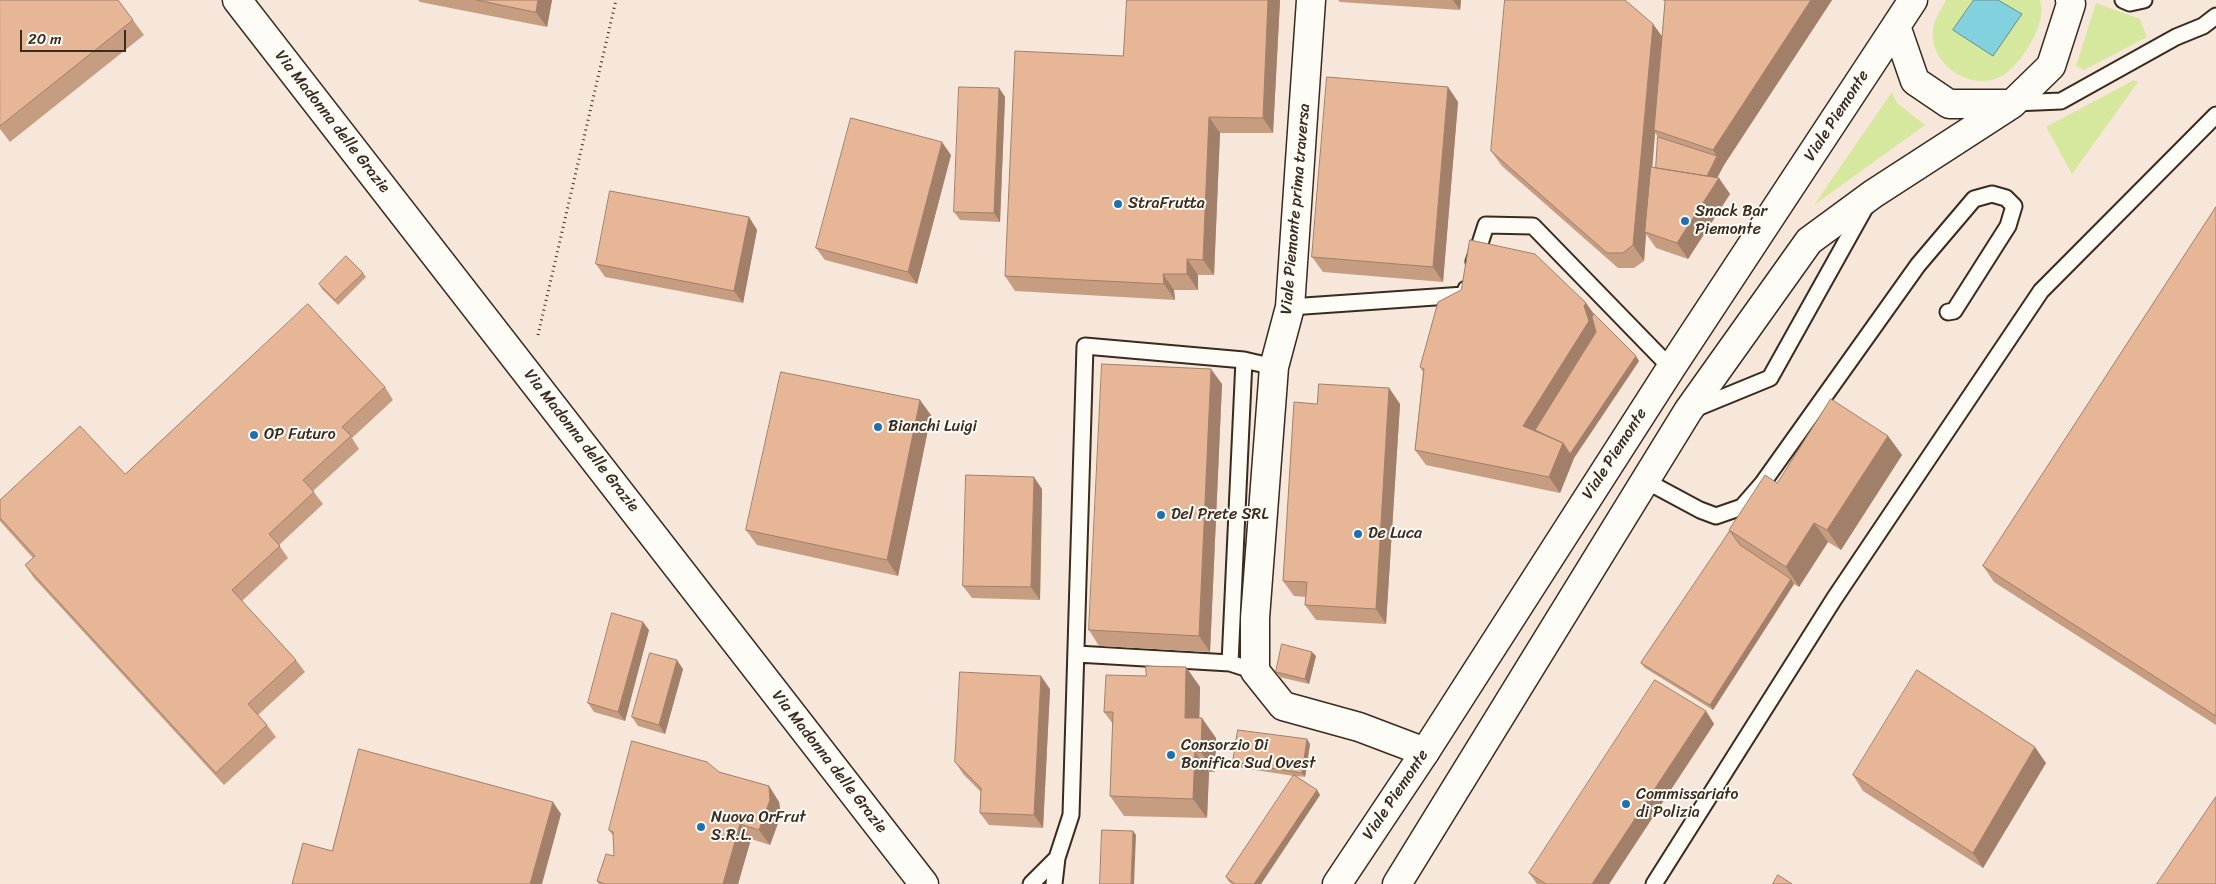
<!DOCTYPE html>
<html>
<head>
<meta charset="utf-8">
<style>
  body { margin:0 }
  #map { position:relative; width:2216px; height:884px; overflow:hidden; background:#f6e7da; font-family:Sriracha,sans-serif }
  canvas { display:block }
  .scale { position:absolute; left:20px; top:30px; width:106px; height:22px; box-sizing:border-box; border:2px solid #3b2a1e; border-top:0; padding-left:6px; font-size:15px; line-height:18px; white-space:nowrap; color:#3b2a1e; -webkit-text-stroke:4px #fdfcf7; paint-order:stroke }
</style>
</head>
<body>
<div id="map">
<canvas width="2216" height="884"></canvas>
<div class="scale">20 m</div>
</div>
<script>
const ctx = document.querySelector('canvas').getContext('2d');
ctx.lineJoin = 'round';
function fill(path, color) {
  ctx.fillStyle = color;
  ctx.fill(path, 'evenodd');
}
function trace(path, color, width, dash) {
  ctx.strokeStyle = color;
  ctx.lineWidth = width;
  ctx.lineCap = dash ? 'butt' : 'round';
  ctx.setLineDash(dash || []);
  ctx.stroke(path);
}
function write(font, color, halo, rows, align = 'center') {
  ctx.font = font + ' Sriracha,sans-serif';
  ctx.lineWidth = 4;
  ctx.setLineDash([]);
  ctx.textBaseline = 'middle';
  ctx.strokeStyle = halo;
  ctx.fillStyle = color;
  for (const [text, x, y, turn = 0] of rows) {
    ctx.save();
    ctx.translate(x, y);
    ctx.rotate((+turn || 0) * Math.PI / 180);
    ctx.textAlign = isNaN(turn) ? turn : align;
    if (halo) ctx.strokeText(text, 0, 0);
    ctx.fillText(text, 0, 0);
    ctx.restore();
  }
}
fill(new Path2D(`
  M 1946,0 L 2040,0 C 2041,5 2042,10 2041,15 C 2039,35 2017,69 2000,77 C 1967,93 1924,59 1934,24 C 1937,16 1942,8 1946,0 Z
  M 2096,3 L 2140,19 L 2147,37 L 2084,70 L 2076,66 Z
  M 2134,80 L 2138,82 L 2072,174 L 2046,127 Z
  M 1892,92 L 1897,103 L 1925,125 L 1814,205 Z`), '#d5e89d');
const water = new Path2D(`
  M 1974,0 L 1998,0 L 2022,14 L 1993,56 L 1953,30 Z`);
fill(water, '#81d1de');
trace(water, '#658e91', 1);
const lane = new Path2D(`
  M 2123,0 L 2130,3 L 2144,0
  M 2014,103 L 2061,101 L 2176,37 L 2203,26 L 2216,16
  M 1474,262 L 1486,225 L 1533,226 L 1671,368
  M 1290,307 L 1464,295 L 1466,289
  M 1692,410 L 1770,378 L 1866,206
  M 1646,481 L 1700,510 L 1716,516 L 1742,507 L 1762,484 L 1918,265 L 1974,199 L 1992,194 L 2006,198 L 2014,206 L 2008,226 L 1954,311 L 1948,312
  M 1077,654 L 1230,663 L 1255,671
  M 1230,663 L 1244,360
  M 1031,884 L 1057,858
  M 1054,884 L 1057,858 L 1071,815 L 1085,346 L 1244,360 L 1274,367
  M 1654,884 L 1834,599 L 2041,291 L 2216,115`);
const street = new Path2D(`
  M 1311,0 L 1290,307 L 1274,367 L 1255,618 L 1255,671 L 1283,706 L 1359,727 L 1425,752`);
const secondary = new Path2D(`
  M 237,0 L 924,884
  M 1913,0 L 1896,26 L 1915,81 L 1949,104 L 2012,104 L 2051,66 L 2071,4 L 2070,0
  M 1337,884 L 1425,752 L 1671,368 L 1896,26
  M 1397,884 L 1688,411 L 1809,241 L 1873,194 L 2012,104`);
trace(lane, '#3b2a1e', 19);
trace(street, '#3b2a1e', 31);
trace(secondary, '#3b2a1e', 31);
trace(new Path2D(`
  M 538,335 L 616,0`), '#3b2a1e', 3, [1, 4]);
trace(lane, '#fdfcf7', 15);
trace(street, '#fdfcf7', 28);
trace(secondary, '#fdfcf7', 28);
fill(new Path2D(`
  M 0,0 L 133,20 L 144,35 L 10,142 L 0,129 Z
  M 418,0 L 552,0 L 547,27 L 420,2 Z
  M 1280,0 L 1273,133 L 1220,133 L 1214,275 L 1198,275 L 1198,290 L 1174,290 L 1175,300 L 1015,291 L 1005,276 L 1123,56 Z
  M 1338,0 L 1461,0 L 1460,10 L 1340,2 Z
  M 1664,0 L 1832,0 L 1724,165 L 1717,178 L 1730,194 L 1688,259 L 1656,248 L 1646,234 L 1644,261 L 1634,268 L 1618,268 L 1502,166 L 1491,151 L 1653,24 L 1662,37 L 1665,2 ZM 1655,133 L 1658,137 L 1656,168 L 1652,168 Z
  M 1448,87 L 1458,102 L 1443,282 L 1323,272 L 1312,257 Z
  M 999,88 L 1005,97 L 1000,222 L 960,220 L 954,212 Z
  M 951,155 L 917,284 L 825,260 L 816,248 Z
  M 2216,207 L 2216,725 L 1994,582 L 1983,566 Z
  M 749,217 L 757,230 L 743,303 L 605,277 L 596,264 Z
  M 363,273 L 366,277 L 338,305 L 322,289 L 319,284 Z
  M 1586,303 L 1594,314 L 1639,361 L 1574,458 L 1560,493 L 1426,465 L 1415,450 L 1423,372 L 1420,367 Z
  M 1222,384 L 1210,652 L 1099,646 L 1089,630 Z
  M 385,387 L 393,400 L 352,438 L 359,449 L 313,491 L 323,504 L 279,545 L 288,558 L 242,601 L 296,660 L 305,672 L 258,715 L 267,725 L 276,737 L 224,785 L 34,578 L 25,565 L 33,558 L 0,521 L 0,500 L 125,474 Z
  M 1389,388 L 1400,404 L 1386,624 L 1316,620 L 1305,605 L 1306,597 L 1294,596 L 1283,581 L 1317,404 Z
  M 931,415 L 898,576 L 757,545 L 746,530 Z
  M 1888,436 L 1902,455 L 1841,550 L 1828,542 L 1799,587 L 1794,584 L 1713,710 L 1645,668 L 1641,663 L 1730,531 L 1777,483 Z
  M 1042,489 L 1040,600 L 972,598 L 963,586 Z
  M 649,630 L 625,721 L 594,712 L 588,703 Z
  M 1316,656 L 1309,684 L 1279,677 L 1276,672 Z
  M 1186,667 L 1200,687 L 1199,718 L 1216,738 L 1215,772 L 1209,772 L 1207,818 L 1124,816 L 1110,796 L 1113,724 L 1104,712 L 1146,676 Z
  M 683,669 L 665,734 L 638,726 L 632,717 Z
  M 1050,689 L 1043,828 L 989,825 L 980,813 L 981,792 L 964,775 L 955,762 Z
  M 1706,711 L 1714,724 L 1609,884 L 1537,884 L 1529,873 Z
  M 1310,744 L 1305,777 L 1296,776 L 1317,790 L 1320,795 L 1261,884 L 1232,884 L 1229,882 L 1226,877 L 1294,776 L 1236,767 L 1233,762 Z
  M 2046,763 L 1983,868 L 1863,791 L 1853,775 Z
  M 719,772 L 769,786 L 779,802 L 781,815 L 770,845 L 751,839 L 738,884 L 599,884 L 597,881 L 614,856 L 614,837 L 609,830 Z`), '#c69d81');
fill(new Path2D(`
  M 538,0 L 552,0 L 547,27 L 536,12 Z
  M 1268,0 L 1280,0 L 1273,133 L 1263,118 Z
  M 1453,0 L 1461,0 L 1460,10 Z
  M 1811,0 L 1832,0 L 1724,165 L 1710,191 L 1704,182 L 1717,156 L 1713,150 Z
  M 1653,24 L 1664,39 L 1654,130 L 1655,133 L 1647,233 L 1645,232 L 1646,234 L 1644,261 L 1633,245 Z
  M 1448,87 L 1458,102 L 1443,282 L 1433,267 Z
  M 999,88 L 1005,97 L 1000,222 L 994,213 Z
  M 1209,117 L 1220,133 L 1214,275 L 1203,260 Z
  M 942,142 L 951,155 L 917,284 L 908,272 Z
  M 1719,178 L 1730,194 L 1688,259 L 1677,243 Z
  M 749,217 L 757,230 L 743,303 L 734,291 Z
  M 1187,259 L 1198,275 L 1198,290 L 1187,274 Z
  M 1163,274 L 1174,290 L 1175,300 L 1164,284 Z
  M 1586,303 L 1597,319 L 1600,336 L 1536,439 L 1523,426 L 1584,306 Z
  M 1636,356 L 1639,361 L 1574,458 L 1560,493 L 1549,477 L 1563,443 Z
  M 1211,369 L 1222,384 L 1210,652 L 1199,636 Z
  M 1389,388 L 1400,404 L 1386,624 L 1376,609 Z
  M 920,400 L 931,415 L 898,576 L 887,560 Z
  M 1888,436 L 1902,455 L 1841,550 L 1827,530 Z
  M 1034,477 L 1042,489 L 1040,600 L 1031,587 Z
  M 1814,523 L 1828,542 L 1799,587 L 1786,567 Z
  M 1791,579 L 1794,584 L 1713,710 L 1710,705 Z
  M 643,622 L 649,630 L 625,721 L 618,712 Z
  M 1312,652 L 1316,656 L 1309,684 L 1305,679 Z
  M 677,660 L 683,669 L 665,734 L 659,725 Z
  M 1186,667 L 1200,687 L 1199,738 L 1185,718 Z
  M 1041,676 L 1050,689 L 1043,828 L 1034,815 Z
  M 1706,711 L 1714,724 L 1609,884 L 1592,884 Z
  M 1202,718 L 1216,738 L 1215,772 L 1201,752 Z
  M 1307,739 L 1310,744 L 1305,777 L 1302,773 Z
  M 2035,747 L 2046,763 L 1983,868 L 1973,853 Z
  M 1195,752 L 1209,772 L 1207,818 L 1193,799 Z
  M 769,786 L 779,802 L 781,815 L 770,845 L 759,830 Z
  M 1317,790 L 1320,795 L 1261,884 L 1254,884 Z
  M 553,802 L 561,814 L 542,884 L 530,884 Z
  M 740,824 L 751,839 L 738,884 L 723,884 Z
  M 1133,831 L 1136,835 L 1134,884 L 1131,884 Z`), '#a17f69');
const building = new Path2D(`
  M 0,0 L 118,0 L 133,20 L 0,126 Z
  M 477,0 L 538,0 L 536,12 Z
  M 1127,0 L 1268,0 L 1263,118 L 1209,117 L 1203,260 L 1187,259 L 1187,274 L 1163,274 L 1164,284 L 1005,276 L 1015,51 L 1123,56 Z
  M 1505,0 L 1625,0 L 1653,24 L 1633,245 L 1623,253 L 1607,253 L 1491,151 Z
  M 1664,0 L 1811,0 L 1713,150 L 1654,130 L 1665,2 Z
  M 1327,77 L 1448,87 L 1433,267 L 1312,257 Z
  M 959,87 L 999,88 L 994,213 L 954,212 Z
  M 851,118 L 942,142 L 908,272 L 816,248 Z
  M 1658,137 L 1717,156 L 1707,176 L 1656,168 Z
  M 1651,167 L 1719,178 L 1677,243 L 1645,232 Z
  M 610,191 L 749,217 L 734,291 L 596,264 Z
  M 2216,207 L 2216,716 L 1983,566 Z
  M 1470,240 L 1535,254 L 1586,303 L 1584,306 L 1589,321 L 1523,426 L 1563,443 L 1549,477 L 1415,450 L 1424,369 L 1420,367 L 1438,302 L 1461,290 Z
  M 346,256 L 363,273 L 335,300 L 319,284 Z
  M 308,304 L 385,387 L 342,427 L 351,436 L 303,480 L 314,492 L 269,534 L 280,546 L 232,590 L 296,660 L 248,704 L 267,725 L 216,773 L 25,565 L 35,556 L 0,518 L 0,500 L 80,426 L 125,474 Z
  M 1594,314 L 1636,356 L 1570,454 L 1563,443 L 1535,430 L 1596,332 L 1592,317 Z
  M 1102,364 L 1211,369 L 1199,636 L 1089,630 Z
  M 781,372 L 920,400 L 887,560 L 746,530 Z
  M 1319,384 L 1389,388 L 1376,609 L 1305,605 L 1307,582 L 1283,581 L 1294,402 L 1317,404 Z
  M 1831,399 L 1888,436 L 1827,530 L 1814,523 L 1786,567 L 1729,530 L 1765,475 L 1777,483 Z
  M 966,475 L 1034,477 L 1031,587 L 963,586 Z
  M 1730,531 L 1740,545 L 1791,579 L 1710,705 L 1641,663 Z
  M 612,613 L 643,622 L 618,712 L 588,703 Z
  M 1282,644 L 1312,652 L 1305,679 L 1276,672 Z
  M 650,653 L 677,660 L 659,725 L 632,717 Z
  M 1146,666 L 1186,667 L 1185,718 L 1202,718 L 1201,752 L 1195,752 L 1193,799 L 1110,796 L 1113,712 L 1104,712 L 1106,675 L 1146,676 Z
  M 1917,670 L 2035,747 L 1973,853 L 1853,775 Z
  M 960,672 L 1041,676 L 1034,815 L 980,813 L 981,788 L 955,762 Z
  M 1655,680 L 1706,711 L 1592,884 L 1546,884 L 1529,873 Z
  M 1238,730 L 1307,739 L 1302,773 L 1233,762 Z
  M 632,741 L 707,762 L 719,772 L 769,786 L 770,800 L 759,830 L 740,824 L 723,884 L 605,884 L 597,881 L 606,854 L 614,856 L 613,832 L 609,830 Z
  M 359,749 L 553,802 L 530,884 L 292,884 L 303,843 L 332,851 Z
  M 1294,775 L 1317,790 L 1254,884 L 1235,884 L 1226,877 Z
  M 2216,797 L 2216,884 L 2157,884 Z
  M 1102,830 L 1133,831 L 1131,884 L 1100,884 Z
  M 1778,875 L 1792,884 L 1773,884 Z`);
fill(building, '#e6b696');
trace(building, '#a17f69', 1);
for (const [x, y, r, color] of [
  [1118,204,5,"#1f6fb2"],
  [1685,221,5,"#1f6fb2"],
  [878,427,5,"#1f6fb2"],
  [254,435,5,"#1f6fb2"],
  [1161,515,5,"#1f6fb2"],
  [1358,534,5,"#1f6fb2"],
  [1171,755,5,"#1f6fb2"],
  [1626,804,5,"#1f6fb2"],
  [701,827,5,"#1f6fb2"]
]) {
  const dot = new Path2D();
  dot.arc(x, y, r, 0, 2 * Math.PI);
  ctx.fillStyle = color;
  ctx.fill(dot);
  trace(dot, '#fdfcf7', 2);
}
write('16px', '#3b2a1e', '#fdfcf7', [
  ["Viale Piemonte",1837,116,-57],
  ["Via Madonna delle Grazie",332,122,52],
  ["Viale Piemonte prima traversa",1296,209,-85],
  ["Via Madonna delle Grazie",581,441,52],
  ["Viale Piemonte",1615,454,-57],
  ["Via Madonna delle Grazie",829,762,52],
  ["Viale Piemonte",1396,795,-56]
]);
write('16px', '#3b2a1e', '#fdfcf7', [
  ["StraFrutta",1128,204],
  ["Snack Bar",1695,212],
  ["Piemonte",1695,230],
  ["Bianchi Luigi",888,427],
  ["OP Futuro",264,435],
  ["Del Prete SRL",1171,515],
  ["De Luca",1368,534],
  ["Consorzio Di",1181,746],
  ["Bonifica Sud Ovest",1181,764],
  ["Commissariato",1636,795],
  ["di Polizia",1636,813],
  ["Nuova OrFrut",711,818],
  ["S.R.L.",711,836]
], 'left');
</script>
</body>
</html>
